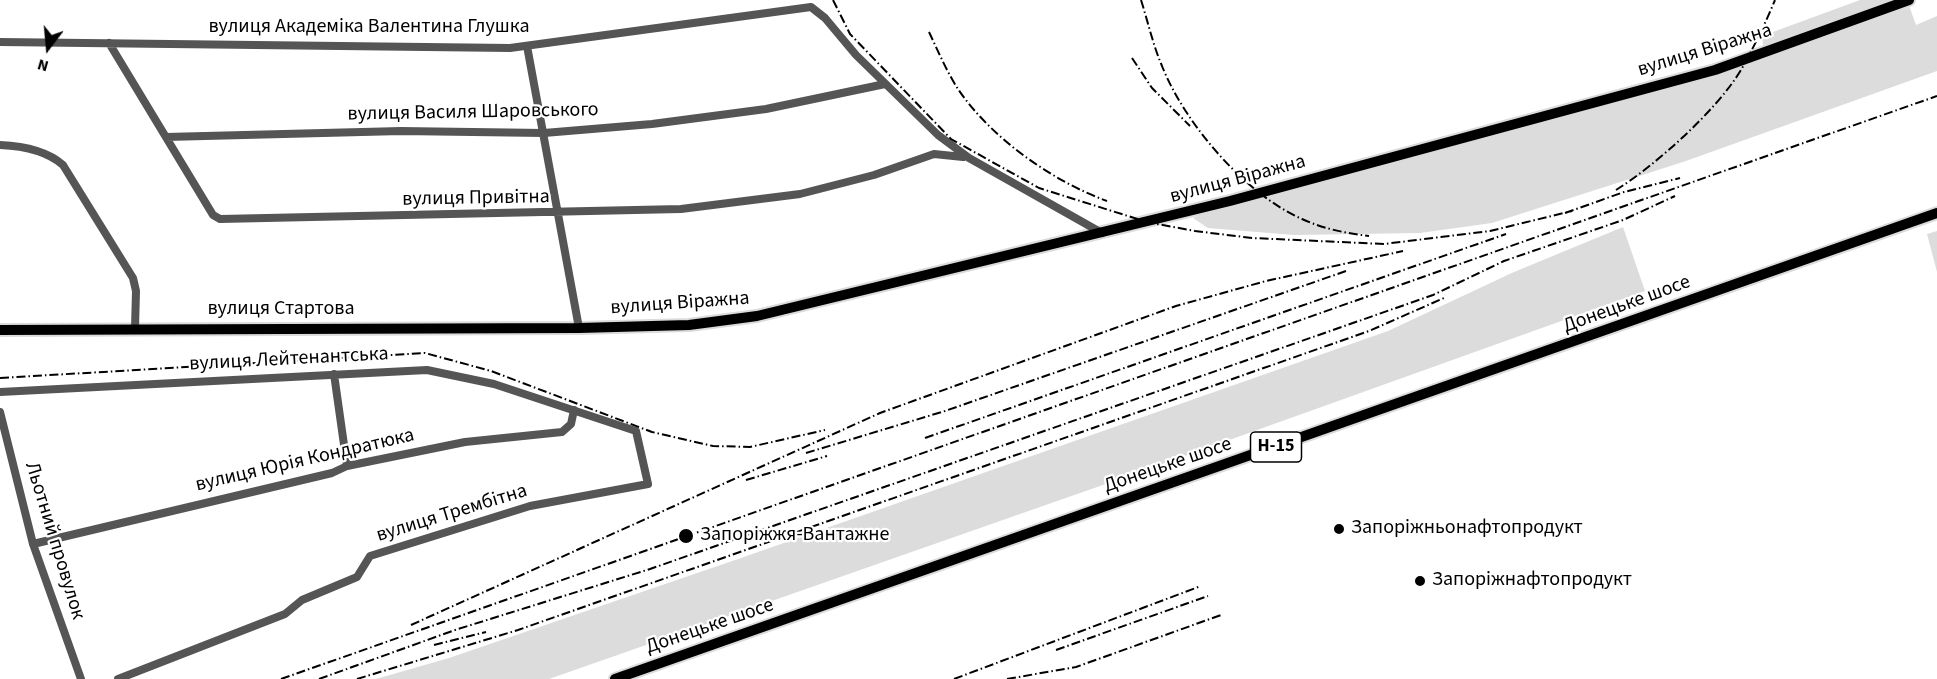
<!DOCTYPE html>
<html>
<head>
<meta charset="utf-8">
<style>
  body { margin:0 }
  #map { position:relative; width:1937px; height:679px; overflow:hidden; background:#fff; font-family:"Source Sans 3",sans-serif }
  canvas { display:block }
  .north { position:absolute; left:18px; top:18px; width:60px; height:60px; -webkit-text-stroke:4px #fff; paint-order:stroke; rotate:196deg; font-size:16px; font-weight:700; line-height:24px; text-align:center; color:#000 }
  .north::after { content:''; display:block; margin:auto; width:21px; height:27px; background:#000; clip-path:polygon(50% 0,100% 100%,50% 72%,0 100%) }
</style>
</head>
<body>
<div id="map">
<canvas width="1937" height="679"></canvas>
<div class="north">N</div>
</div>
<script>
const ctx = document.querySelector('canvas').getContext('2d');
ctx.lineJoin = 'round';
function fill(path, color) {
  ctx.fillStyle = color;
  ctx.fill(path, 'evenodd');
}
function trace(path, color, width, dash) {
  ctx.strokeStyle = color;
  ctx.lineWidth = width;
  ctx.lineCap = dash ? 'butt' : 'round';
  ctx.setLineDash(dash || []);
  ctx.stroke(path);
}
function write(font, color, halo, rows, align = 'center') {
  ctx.font = font + ' "Source Sans 3",sans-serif';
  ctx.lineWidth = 4.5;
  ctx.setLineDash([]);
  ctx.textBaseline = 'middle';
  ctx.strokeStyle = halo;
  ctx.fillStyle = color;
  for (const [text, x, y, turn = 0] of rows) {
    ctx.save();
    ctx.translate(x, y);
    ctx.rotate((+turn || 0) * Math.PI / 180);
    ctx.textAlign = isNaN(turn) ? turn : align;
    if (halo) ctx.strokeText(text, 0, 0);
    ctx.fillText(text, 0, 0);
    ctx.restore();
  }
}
fill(new Path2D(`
  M 1860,0 L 1907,0 L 1916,25 L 1937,16 L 1937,71 L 1686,161 L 1492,223 L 1420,233 L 1294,235 L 1208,228 L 1193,218 L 1230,201 L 1764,53 L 1762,36 Z
  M 1623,227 L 1645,291 L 1140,472 L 549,679 L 376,679 L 449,658 L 741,558 L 1388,331 L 1514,272 Z
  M 1937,231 L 1937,272 L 1927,234 Z`), '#dcdcdc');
const major = new Path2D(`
  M 0,330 L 579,328 L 689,325 L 757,316 L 1230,201 L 1715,70 L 1909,0
  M 615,679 L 1937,213`);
trace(major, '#dbdbdb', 14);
trace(new Path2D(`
  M 0,42 L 510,48 L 811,7 L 825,18 L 856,55 L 938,135 L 969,158 L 1102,233
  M 109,43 L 213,215 L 220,219 L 681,209 L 800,194 L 874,175 L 934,154 L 963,157
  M 527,46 L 579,328
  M 166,137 L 401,131 L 544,133 L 652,124 L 766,109 L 885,84
  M 0,145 C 23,146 46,150 63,165 L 133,278 L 136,291 L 135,328
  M 334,374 L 347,466
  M 0,392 L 427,370 L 494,384 L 636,431 L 648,484 L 530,506 L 370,556 L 357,577 L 302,600 L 285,614 L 118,679
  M 0,412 L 33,544 L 81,679
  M 33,544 L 332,473 L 347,466 L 465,442 L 562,432 L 571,424 L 574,410`), '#555', 8);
trace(major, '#000', 10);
trace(new Path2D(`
  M 833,0 L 850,34 L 951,139 L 1039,188 L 1147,222 L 1195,231 L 1252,238 L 1384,244 L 1490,231 L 1572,211
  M 1141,0 C 1148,22 1153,45 1162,66 C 1185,124 1245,194 1302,219 C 1324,229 1345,233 1369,236
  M 929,32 C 938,51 947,72 958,89 C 991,138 1052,181 1107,201
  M 1132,58 L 1152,88 L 1190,126
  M 1616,190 C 1656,165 1717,110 1741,70 C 1754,47 1765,24 1775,0
  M 1565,213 L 1624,192 L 1680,178
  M 0,378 L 425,353 L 491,371 L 652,432 L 713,446 L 750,447 L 825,430
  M 925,438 L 1506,234
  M 806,453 L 945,411 L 1346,271
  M 746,480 L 827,456
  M 411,625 L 880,413 L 1176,306 L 1266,281 L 1403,251
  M 434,645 L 486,632
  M 1056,650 L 1208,596
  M 281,679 L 1937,96
  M 319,679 L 455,630 L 650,569 L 1433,295 L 1504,261 L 1623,220 L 1675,196
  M 357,679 L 518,630 L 1369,331 L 1444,298
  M 954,679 L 1201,586
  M 1007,679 L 1076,667 L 1221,615`), '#000', 2, [9, 3, 1.5, 3]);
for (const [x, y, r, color] of [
  [1339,529,6,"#000"],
  [686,536,8,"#000"],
  [1420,581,6,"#000"]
]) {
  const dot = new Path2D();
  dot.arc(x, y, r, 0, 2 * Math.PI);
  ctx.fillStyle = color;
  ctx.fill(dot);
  trace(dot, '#fff', 2);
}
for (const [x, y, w] of [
  [1276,447,51]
]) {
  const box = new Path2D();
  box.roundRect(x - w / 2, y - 15, w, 30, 4.5);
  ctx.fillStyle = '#fff';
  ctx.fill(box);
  trace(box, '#000', 1.5);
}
write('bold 18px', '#000', null, [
  ["Н-15",1276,447]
]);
write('20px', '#000', '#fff', [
  ["вулиця Академіка Валентина Глушка",369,28],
  ["вулиця Віражна",1705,51,-17],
  ["вулиця Василя Шаровського",473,113,-1],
  ["вулиця Віражна",1238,180,-15],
  ["вулиця Привітна",476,199,-1],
  ["вулиця Віражна",680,304,-4],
  ["Донецьке шосе",1627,305,-20],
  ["вулиця Стартова",281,310],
  ["вулиця Лейтенантська",289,360,-3],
  ["вулиця Юрія Кондратюка",305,461,-13],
  ["Донецьке шосе",1168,466,-19],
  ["вулиця Трембітна",452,514,-17],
  ["Льотний провулок",54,541,73],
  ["Донецьке шосе",710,627,-19]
]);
write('20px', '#000', '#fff', [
  ["Запоріжньонафтопродукт",1351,529],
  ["Запоріжжя-Вантажне",700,536],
  ["Запоріжнафтопродукт",1432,581]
], 'left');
</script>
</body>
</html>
